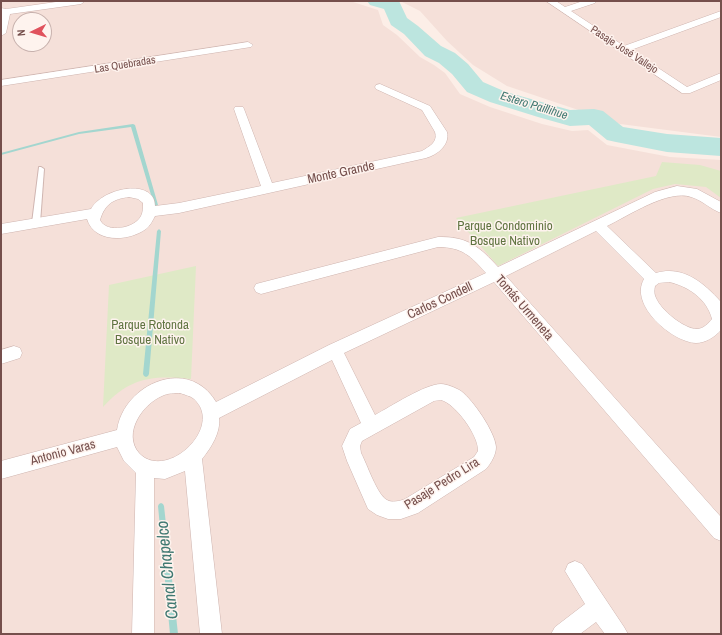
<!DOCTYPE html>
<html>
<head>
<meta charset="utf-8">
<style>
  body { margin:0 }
  #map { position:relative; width:722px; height:635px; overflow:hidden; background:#fceee7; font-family:"Archivo Narrow",sans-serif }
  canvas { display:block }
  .frame { position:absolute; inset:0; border:2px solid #754f4c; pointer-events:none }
  .north { position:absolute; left:12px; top:12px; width:40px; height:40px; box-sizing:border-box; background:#fef3ee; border:1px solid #c7b1ad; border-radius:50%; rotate:265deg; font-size:11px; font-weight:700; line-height:16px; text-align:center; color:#754f4c }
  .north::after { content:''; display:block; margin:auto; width:14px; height:18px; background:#e0525d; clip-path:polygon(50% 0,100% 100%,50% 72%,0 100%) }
</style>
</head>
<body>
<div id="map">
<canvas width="722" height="635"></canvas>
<div class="frame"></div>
<div class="north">N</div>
</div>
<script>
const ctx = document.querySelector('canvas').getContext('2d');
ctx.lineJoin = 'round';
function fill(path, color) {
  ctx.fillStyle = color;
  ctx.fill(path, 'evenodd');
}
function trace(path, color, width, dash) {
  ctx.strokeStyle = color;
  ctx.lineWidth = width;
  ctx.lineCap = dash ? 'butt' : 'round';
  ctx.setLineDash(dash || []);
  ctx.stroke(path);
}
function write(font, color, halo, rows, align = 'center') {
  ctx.font = font + ' "Archivo Narrow",sans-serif';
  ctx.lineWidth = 3;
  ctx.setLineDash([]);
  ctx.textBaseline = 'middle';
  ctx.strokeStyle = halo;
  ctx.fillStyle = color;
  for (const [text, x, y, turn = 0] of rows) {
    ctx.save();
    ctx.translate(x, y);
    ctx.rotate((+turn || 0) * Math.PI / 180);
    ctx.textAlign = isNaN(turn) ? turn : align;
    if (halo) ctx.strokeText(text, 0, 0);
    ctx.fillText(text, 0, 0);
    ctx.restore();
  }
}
fill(new Path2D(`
  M 1,1 L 350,1 L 378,10 L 383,25 L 397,35 L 420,57 L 434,65 L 445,73 L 460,94 L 490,107 L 542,124 L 572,131 L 588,130 L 607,145 L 670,157 L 721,160 L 721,634 L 1,634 ZM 20,20 L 44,20 L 44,44 L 20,44 Z
  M 400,1 L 721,1 L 721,137 L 620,124 L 507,86 L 473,65 L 447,41 L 420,11 Z`), '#f5e0d9');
fill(new Path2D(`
  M 662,162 L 700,165 L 721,171 L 721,198 L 706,187 L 675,184 L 653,189 L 498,266 L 456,218 L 656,176 Z
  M 196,266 L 191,379 C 153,375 130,377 103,407 L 109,285 Z`), '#dfe9c6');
fill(new Path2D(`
  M 133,124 L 135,125 L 158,205 L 156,207 L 154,205 L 131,127 L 79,134 L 1,155 L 1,153 L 79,132 Z
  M 159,229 L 161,231 L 149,374 L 148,376 L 146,377 L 144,376 L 143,374 L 157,231 Z
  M 161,503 L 163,504 L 164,506 L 178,634 L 170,634 L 158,506 L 159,504 Z`), '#a3d6cf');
fill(new Path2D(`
  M 367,1 L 399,1 L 407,18 L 418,26 L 441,46 L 455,53 L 468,64 L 483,82 L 506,92 L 570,110 L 594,109 L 603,111 L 623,127 L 667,134 L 721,138 L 721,156 L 667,152 L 616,142 L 607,140 L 589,125 L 570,126 L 538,117 L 490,102 L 467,92 L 452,74 L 439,63 L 425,56 L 404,34 L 391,25 L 384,9 L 370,5 Z`), '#bce5df');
const lane = new Path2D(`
  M 39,167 L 41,167 L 44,169 L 40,223 L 36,226 L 32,223 Z`);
const street = new Path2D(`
  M 63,1 L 85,1 L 81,4 L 10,14 L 6,33 L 1,36 L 1,8 L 6,9 Z
  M 546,1 L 556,1 L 565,7 L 583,1 L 596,1 L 595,3 L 571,11 L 624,46 L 721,11 L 721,17 L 631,50 L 687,87 L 721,73 L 721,80 L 690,93 L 682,93 Z
  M 248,42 L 253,45 L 251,47 L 1,86 L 1,80 Z
  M 380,84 L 430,106 L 447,132 C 450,145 437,155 426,158 L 179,213 L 155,216 C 153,220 150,226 146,229 C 128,242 94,243 87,219 L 1,234 L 1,224 L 91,209 C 103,187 155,178 155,206 L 179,203 L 261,186 L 234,109 L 235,107 L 243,107 L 244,109 L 272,183 L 422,151 C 430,146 438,142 435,132 L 422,110 L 376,89 L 375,87 L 376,85 ZM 129,197 L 138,199 L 143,203 C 143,208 143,212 141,216 C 135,228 107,234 100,220 C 105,204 113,199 129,197 Z
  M 677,186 L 697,189 L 721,202 L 721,213 C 710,209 702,200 691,197 C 668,189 628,216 607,226 L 656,273 C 683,265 704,283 721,302 L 721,330 C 715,337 705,343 696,343 C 672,342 629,305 644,279 L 596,231 L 506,276 L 721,517 L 721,541 L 714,538 L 494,282 L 344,353 L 375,415 C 390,407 425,384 441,384 C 447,384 456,388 461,391 C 473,400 495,432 496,447 C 496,455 491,463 486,469 L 418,513 L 401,519 L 388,519 L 377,515 L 368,509 L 347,461 L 342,446 L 350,429 L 361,423 L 332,360 L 219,418 C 221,432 211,448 202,459 L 222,634 L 200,634 L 185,471 L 165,479 L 154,478 L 154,634 L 132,634 L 136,473 L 124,461 L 117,447 L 1,479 L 1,461 L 117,430 C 124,383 189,356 216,402 L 329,345 L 486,273 C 471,256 462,247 438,247 L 261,294 L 256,292 L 254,288 L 256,284 L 438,237 C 467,236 480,247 498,267 L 655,192 ZM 669,282 C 688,286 707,299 712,319 C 709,323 703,329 697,329 C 684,329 661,310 656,298 C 654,294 654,291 655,286 L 659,283 ZM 180,393 C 185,395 191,396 194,399 C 225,427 166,482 139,453 C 122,433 143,404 162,396 C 168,393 175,393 180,393 ZM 441,400 C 455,403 479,436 478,451 L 474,457 L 405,499 C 400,501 392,503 387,500 C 377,495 367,464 361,453 L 360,446 L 362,441 L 434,401 Z
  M 14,346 L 20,348 L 22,353 L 20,358 L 1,364 L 1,350 Z
  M 575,561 L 582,564 L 624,627 L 628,634 L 605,634 L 596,622 L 580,634 L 551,634 L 555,627 L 585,604 L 565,571 L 568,564 Z`);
trace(lane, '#cfb5b0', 2);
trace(street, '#cfb5b0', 1);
fill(lane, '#fff');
fill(street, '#fff');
write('11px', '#754f4c', '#fef3ee', [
  ["Pasaje José Vallejo",624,50,33],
  ["Las Quebradas",125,65,-9]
]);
write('italic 12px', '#407972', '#fef3ee', [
  ["Estero Paillihue",534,106,17]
]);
write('13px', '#754f4c', '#fef3ee', [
  ["Monte Grande",341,173,-12],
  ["Carlos Condell",440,301,-25],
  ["Tomás Urmeneta",524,308,49],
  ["Antonio Varas",63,453,-15],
  ["Pasaje Pedro Lira",442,484,-32]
]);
write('13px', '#607441', '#fef3ee', [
  ["Parque Condominio",505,227],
  ["Bosque Nativo",505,242],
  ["Parque Rotonda",150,326],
  ["Bosque Nativo",150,341]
]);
write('italic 17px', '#407972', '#fef3ee', [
  ["Canal Chapelco",168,570,-96]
]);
</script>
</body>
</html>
